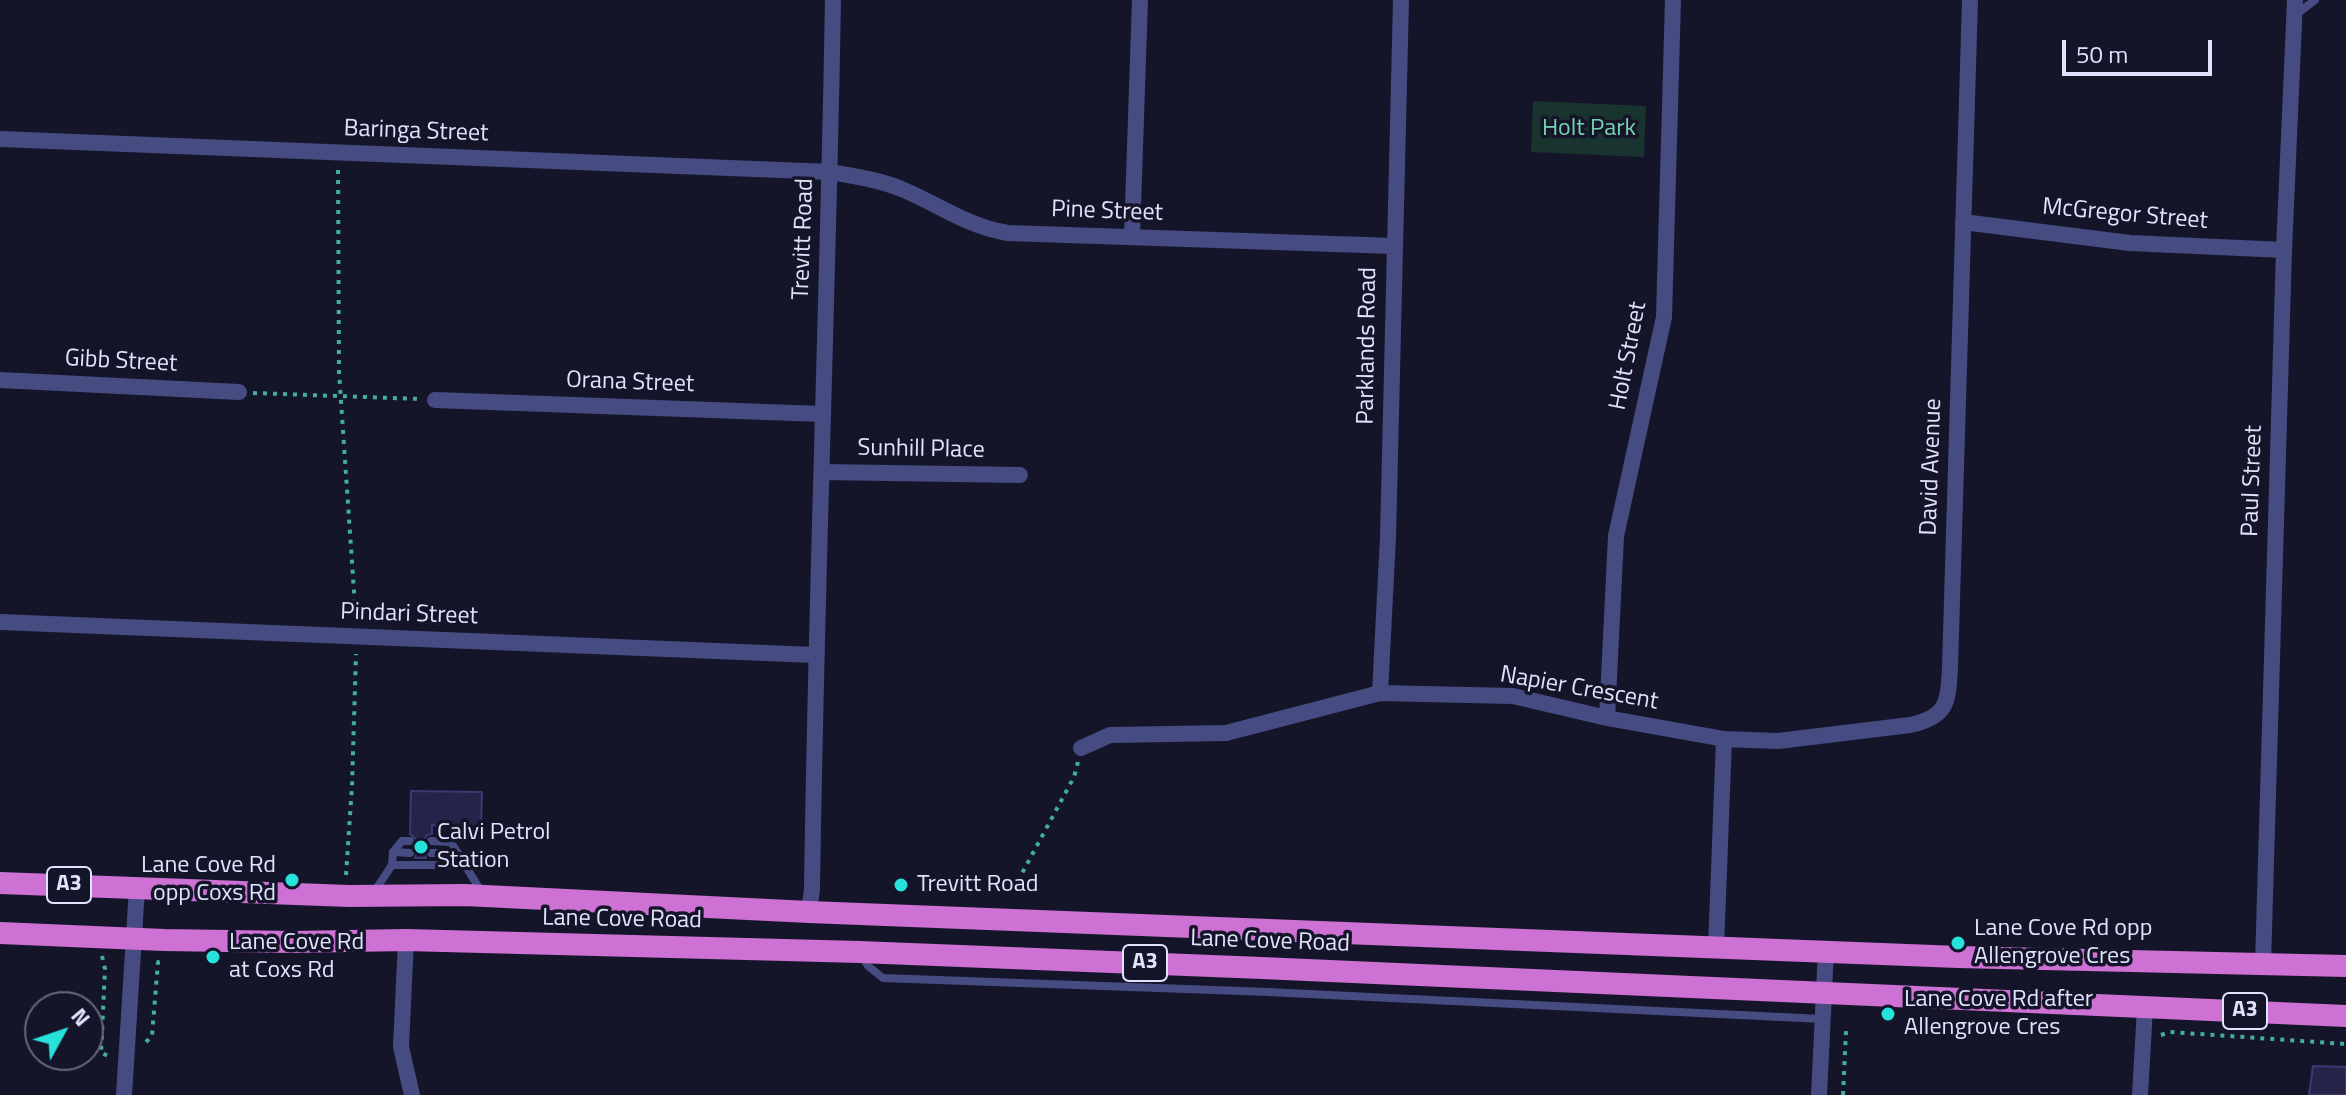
<!DOCTYPE html>
<html>
<head>
<meta charset="utf-8">
<style>
  body { margin:0 }
  #map { position:relative; width:2346px; height:1095px; overflow:hidden; background:#15152a; font-family:"Titillium Web",sans-serif }
  canvas { display:block }
  .north { position:absolute; left:24px; top:991px; width:80px; height:80px; box-sizing:border-box; background:#15152a; border:2px solid #67677e; border-radius:50%; rotate:50deg; font-size:22px; font-weight:700; line-height:32px; text-align:center; color:#e1e2fb }
  .north::after { content:''; display:block; margin:auto; width:28px; height:36px; background:#26e2db; clip-path:polygon(50% 0,100% 100%,50% 72%,0 100%) }
  .scale { position:absolute; left:2062px; top:40px; width:150px; height:36px; box-sizing:border-box; border:4px solid #e1e2fb; border-top:0; padding-left:10px; font-size:24px; line-height:28px; white-space:nowrap; color:#e1e2fb; -webkit-text-stroke:6px #15152a; paint-order:stroke }
</style>
</head>
<body>
<div id="map">
<canvas width="2346" height="1095"></canvas>
<div class="north">N</div>
<div class="scale">50 m</div>
</div>
<script>
const ctx = document.querySelector('canvas').getContext('2d');
ctx.lineJoin = 'round';
function fill(path, color) {
  ctx.fillStyle = color;
  ctx.fill(path, 'evenodd');
}
function trace(path, color, width, dash) {
  ctx.strokeStyle = color;
  ctx.lineWidth = width;
  ctx.lineCap = dash ? 'butt' : 'round';
  ctx.setLineDash(dash || []);
  ctx.stroke(path);
}
function write(font, color, halo, rows, align = 'center') {
  ctx.font = font + ' "Titillium Web",sans-serif';
  ctx.lineWidth = 7;
  ctx.setLineDash([]);
  ctx.textBaseline = 'middle';
  ctx.strokeStyle = halo;
  ctx.fillStyle = color;
  for (const [text, x, y, turn = 0] of rows) {
    ctx.save();
    ctx.translate(x, y);
    ctx.rotate((+turn || 0) * Math.PI / 180);
    ctx.textAlign = isNaN(turn) ? turn : align;
    if (halo) ctx.strokeText(text, 0, 0);
    ctx.fillText(text, 0, 0);
    ctx.restore();
  }
}
fill(new Path2D(`
  M 1533,101 L 1646,106 L 1644,157 L 1531,152 Z`), '#19332e');
const building = new Path2D(`
  M 411,791 L 482,792 L 481,826 L 432,825 L 432,834 L 427,835 L 424,840 L 428,847 L 424,852 L 426,858 L 415,858 L 417,853 L 413,847 L 417,840 L 410,834 Z
  M 2313,1066 L 2346,1067 L 2346,1095 L 2309,1095 Z`);
fill(building, '#262348');
trace(building, '#3c3871', 2);
trace(new Path2D(`
  M 338,170 L 339,372 L 356,621
  M 253,393 L 421,399
  M 346,875 L 352,786 L 356,654
  M 1013,890 L 1074,777 L 1078,762
  M 102,956 L 105,969 L 101,1053 L 111,1057
  M 2161,1035 L 2170,1032 L 2346,1044
  M 146,1042 L 152,1036 L 158,962 L 154,962
  M 1843,1095 L 1846,1031`), '#41af99', 4, [4, 6]);
trace(new Path2D(`
  M 2294,16 L 2315,0
  M 431,841 L 451,842 L 482,893
  M 393,852 L 410,853
  M 431,853 L 458,853
  M 392,865 L 465,865
  M 374,892 L 392,865 L 393,852 L 402,841 L 410,841
  M 862,956 L 868,966 L 883,978 L 1268,992 L 1822,1019`), '#464c82', 8);
trace(new Path2D(`
  M 0,139 L 830,172 C 854,176 881,180 904,190 C 939,205 969,227 1008,233 L 1394,246
  M 1963,222 L 2130,243 L 2284,250
  M 1132,236 L 1140,0
  M 0,380 L 239,392
  M 435,400 L 822,414
  M 822,472 L 1020,475
  M 0,622 L 815,655
  M 1380,693 L 1388,537 L 1401,0
  M 1607,718 L 1616,536 L 1664,317 L 1673,0
  M 1081,748 L 1110,735 L 1226,733 L 1380,693 L 1513,696 L 1607,718 L 1724,739 L 1778,741 L 1910,725 C 1948,717 1948,702 1950,667 L 1970,0
  M 809,912 L 812,889 C 816,593 828,297 833,0
  M 406,940 L 401,1047 L 412,1095
  M 1716,948 L 1724,739
  M 2263,964 L 2284,250 L 2295,0
  M 1819,1095 L 1826,951
  M 2140,1095 L 2145,1007`), '#464c82', 16);
trace(new Path2D(`
  M 124,1095 L 137,888`), '#464c82', 16);
trace(new Path2D(`
  M 0,883 L 349,896 L 465,895 L 809,912 L 1958,957 L 2346,966
  M 0,933 L 164,940 L 292,942 L 406,940 L 860,952 L 1262,968 L 2346,1016`), '#ce71d4', 22);
for (const [x, y, r, color] of [
  [421,847,8,"#26e2db"],
  [292,880,8,"#26e2db"],
  [901,885,8,"#26e2db"],
  [1958,943,8,"#26e2db"],
  [213,957,8,"#26e2db"],
  [1888,1014,8,"#26e2db"]
]) {
  const dot = new Path2D();
  dot.arc(x, y, r, 0, 2 * Math.PI);
  ctx.fillStyle = color;
  ctx.fill(dot);
  trace(dot, '#15152a', 3);
}
for (const [x, y, w] of [
  [69,885,44],
  [1145,963,44],
  [2245,1011,44]
]) {
  const box = new Path2D();
  box.roundRect(x - w / 2, y - 18, w, 36, 6);
  ctx.fillStyle = '#15152a';
  ctx.fill(box);
  trace(box, '#e1e2fb', 2);
}
write('bold 22px', '#e1e2fb', null, [
  ["A3",69,885],
  ["A3",1145,963],
  ["A3",2245,1011]
]);
write('24px', '#75d3af', '#15152a', [
  ["Holt Park",1589,129]
]);
write('24px', '#e1e2fb', '#15152a', [
  ["Baringa Street",416,132,2],
  ["Pine Street",1107,212,2],
  ["McGregor Street",2125,215,5],
  ["Trevitt Road",804,239,-88],
  ["Parklands Road",1368,346,-89],
  ["Holt Street",1629,356,-79],
  ["Gibb Street",121,362,3],
  ["Orana Street",630,383,2],
  ["Sunhill Place",921,450,1],
  ["David Avenue",1932,467,-88],
  ["Paul Street",2253,481,-88],
  ["Pindari Street",409,615,2],
  ["Napier Crescent",1579,689,10],
  ["Lane Cove Road",622,920,1],
  ["Lane Cove Road",1270,942,2]
]);
write('24px', '#e1e2fb', '#15152a', [
  ["Calvi Petrol",437,833],
  ["Station",437,861],
  ["Lane Cove Rd",276,866,"right"],
  ["opp Coxs Rd",276,894,"right"],
  ["Trevitt Road",917,885],
  ["Lane Cove Rd opp",1974,929],
  ["Allengrove Cres",1974,957],
  ["Lane Cove Rd",229,943],
  ["at Coxs Rd",229,971],
  ["Lane Cove Rd after",1904,1000],
  ["Allengrove Cres",1904,1028]
], 'left');
</script>
</body>
</html>
